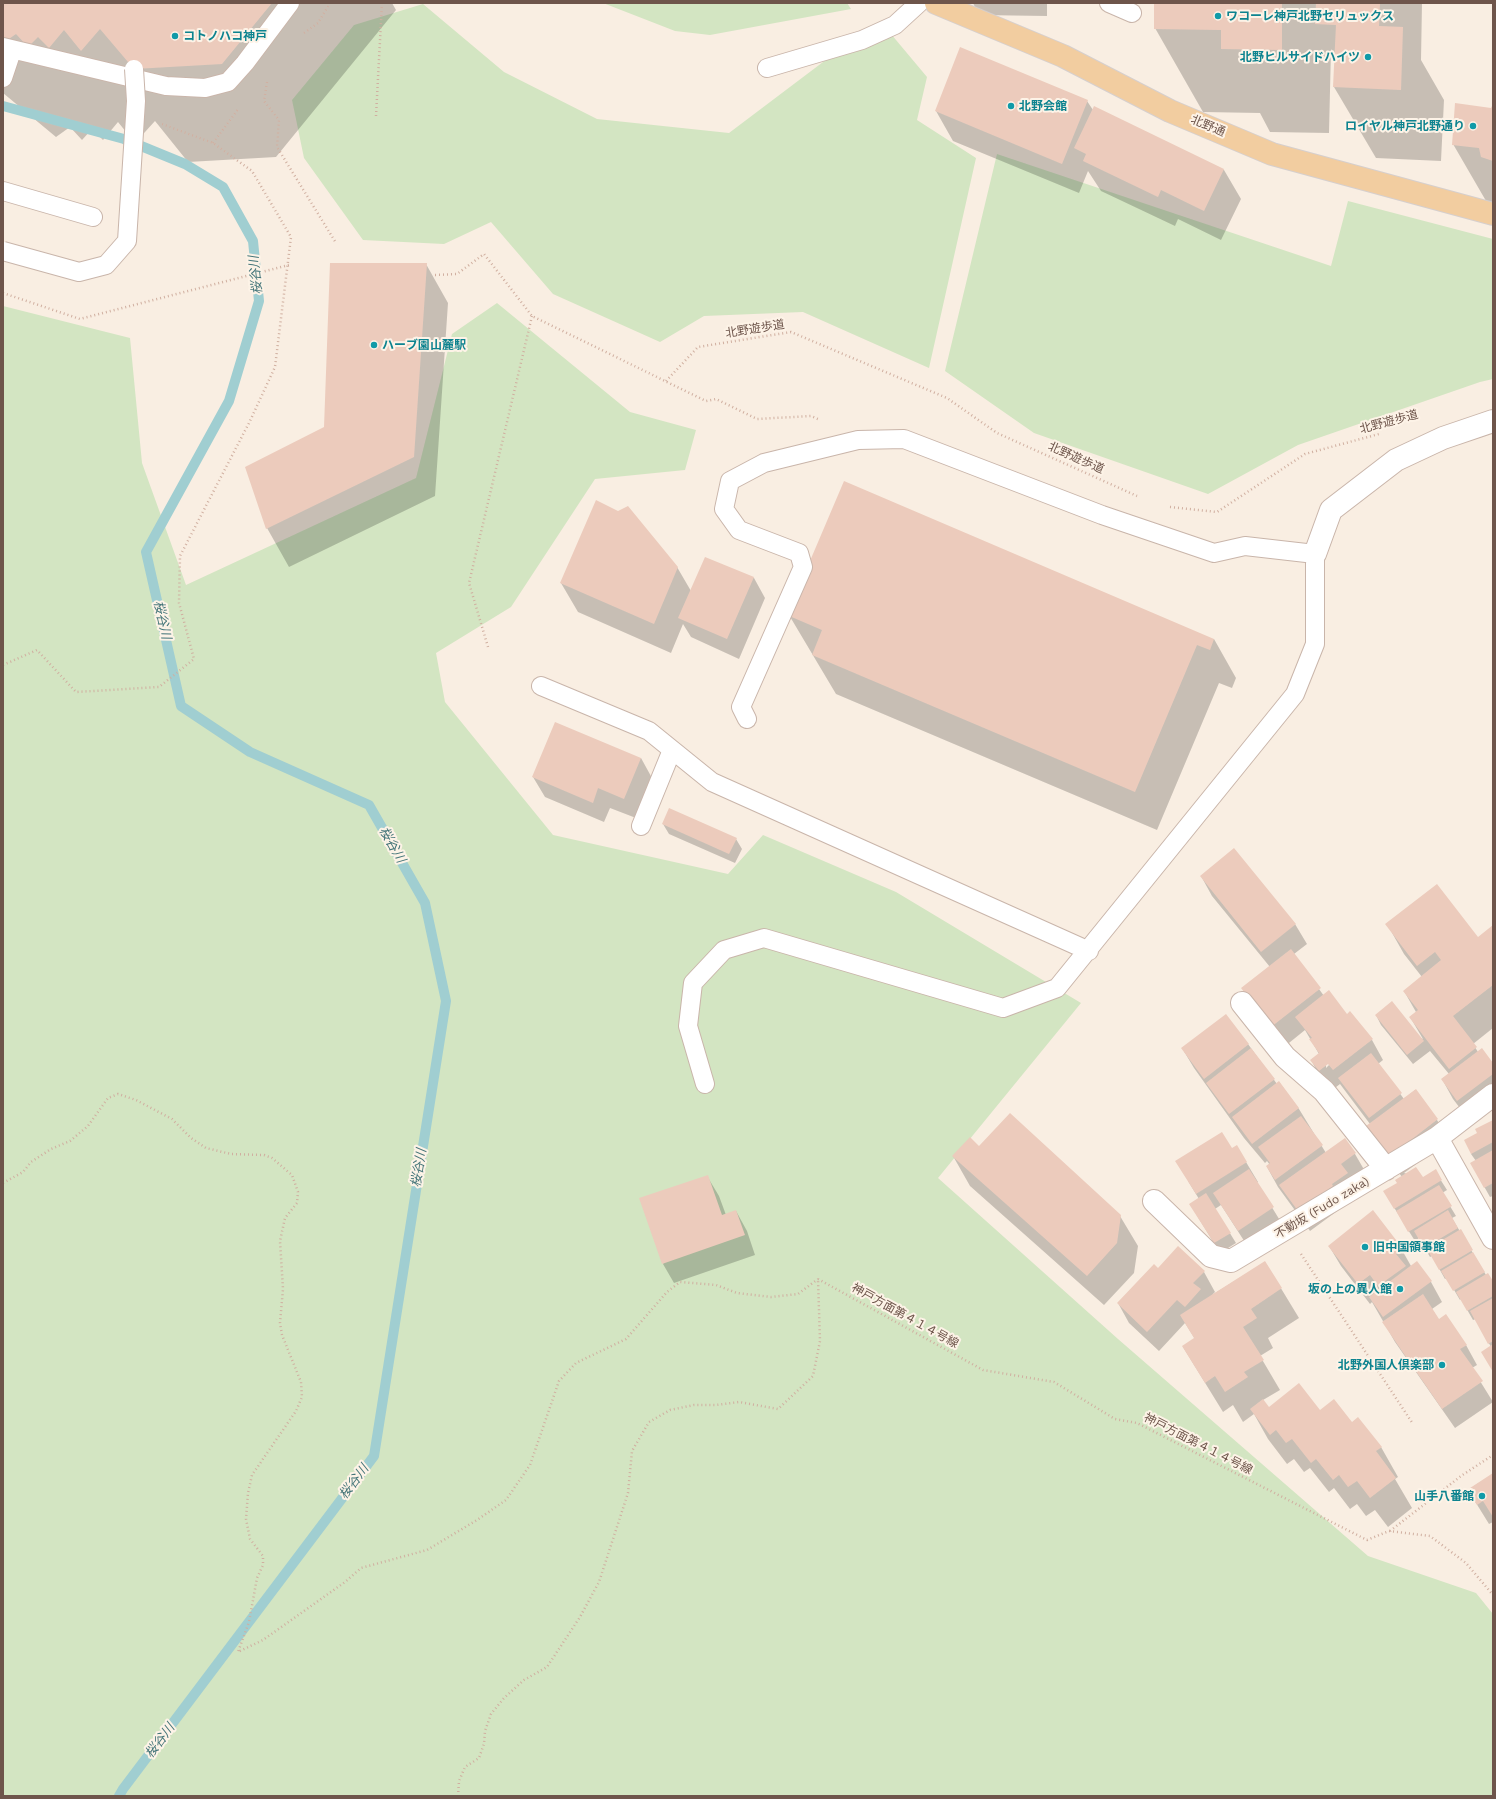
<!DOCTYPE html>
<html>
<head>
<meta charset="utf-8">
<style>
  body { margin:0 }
  #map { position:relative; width:1496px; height:1799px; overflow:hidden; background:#f9eee2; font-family:"Work Sans",sans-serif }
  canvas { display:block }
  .frame { position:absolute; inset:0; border:4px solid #6e554b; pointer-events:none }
</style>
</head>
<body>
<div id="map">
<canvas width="1496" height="1799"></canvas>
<div class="frame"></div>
</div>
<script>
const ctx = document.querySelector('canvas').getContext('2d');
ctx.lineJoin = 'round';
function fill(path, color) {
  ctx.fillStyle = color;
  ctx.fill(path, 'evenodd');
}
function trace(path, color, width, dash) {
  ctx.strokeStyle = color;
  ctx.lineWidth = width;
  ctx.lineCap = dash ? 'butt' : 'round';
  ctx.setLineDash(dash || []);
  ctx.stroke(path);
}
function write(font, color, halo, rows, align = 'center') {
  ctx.font = font + ' "Work Sans","Noto Sans JP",sans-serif';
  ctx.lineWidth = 4;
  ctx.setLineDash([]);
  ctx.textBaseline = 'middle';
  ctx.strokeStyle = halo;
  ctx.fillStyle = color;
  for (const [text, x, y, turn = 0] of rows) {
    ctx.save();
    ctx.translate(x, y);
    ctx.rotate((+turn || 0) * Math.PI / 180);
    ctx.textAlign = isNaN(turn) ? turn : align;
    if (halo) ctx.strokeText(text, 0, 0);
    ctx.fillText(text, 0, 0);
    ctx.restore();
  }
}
fill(new Path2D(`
  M 603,3 L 847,3 L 851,9 L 710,35 L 675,31 Z
  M 423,4 L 504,72 L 597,119 L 729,133 L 827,59 L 891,34 L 927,77 L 917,120 L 976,158 L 929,368 L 803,312 L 704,316 L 660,342 L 553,294 L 491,222 L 444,244 L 363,240 L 304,158 L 292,100 L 354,25 Z
  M 997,154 L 1331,266 L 1348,201 L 1493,239 L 1493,379 L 1480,382 L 1298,445 L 1208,494 L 1034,433 L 945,371 Z
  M 497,303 L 630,412 L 696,430 L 685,470 L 595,479 L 511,607 L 436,653 L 445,702 L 553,835 L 728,874 L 763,835 L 896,892 L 1081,1003 L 938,1178 L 1118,1339 L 1368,1556 L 1476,1593 L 1493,1614 L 1493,1796 L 3,1796 L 3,306 L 130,338 L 142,463 L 186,585 L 416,478 L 452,334 Z`), '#d3e5c2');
fill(new Path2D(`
  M 3,3 L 392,3 L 396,10 L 276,157 L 188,162 L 155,121 L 135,143 L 118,122 L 103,140 L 92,129 L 82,140 L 70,127 L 56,137 L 3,93 Z
  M 973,3 L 1047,3 L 1047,16 L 979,15 Z
  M 1155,3 L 1422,3 L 1421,60 L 1444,100 L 1441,161 L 1376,158 L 1334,87 L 1336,57 L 1331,49 L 1329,133 L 1270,132 L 1260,113 L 1203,112 L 1155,28 Z
  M 961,49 L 1087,101 L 1093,110 L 1224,170 L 1241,199 L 1221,240 L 1178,219 L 1175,226 L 1101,191 L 1088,171 L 1079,193 L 953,141 L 936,111 Z
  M 1493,106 L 1493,213 L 1453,144 L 1492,109 Z
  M 426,264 L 448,303 L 435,496 L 289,567 L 267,528 L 325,428 Z
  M 705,559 L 754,578 L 765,598 L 739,659 L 691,637 L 683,624 L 671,653 L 578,612 L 561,583 L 677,567 L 691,591 Z
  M 789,615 L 1214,639 L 1236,678 L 1232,688 L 1219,683 L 1157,830 L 836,694 Z
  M 641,758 L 652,778 L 636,818 L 610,808 L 604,822 L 545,797 L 533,777 Z
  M 663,824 L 736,839 L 742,849 L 735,863 L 669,834 Z
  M 1201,876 L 1295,924 L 1307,944 L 1294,954 L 1324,996 L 1372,1040 L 1383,1060 L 1378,1064 L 1404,1099 L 1415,1090 L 1437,1120 L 1449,1140 L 1404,1173 L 1423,1178 L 1435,1171 L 1447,1190 L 1442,1193 L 1456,1216 L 1452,1218 L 1486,1275 L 1493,1283 L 1493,1371 L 1491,1347 L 1476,1319 L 1473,1320 L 1461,1299 L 1460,1300 L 1447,1278 L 1445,1279 L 1432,1256 L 1430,1257 L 1419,1238 L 1415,1241 L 1390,1201 L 1402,1177 L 1379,1146 L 1370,1124 L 1340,1084 L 1331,1091 L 1322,1080 L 1311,1060 L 1319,1054 L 1305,1030 L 1284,1047 L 1254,1008 L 1270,967 L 1212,896 ZM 1331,1061 L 1332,1062 L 1326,1068 L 1326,1065 Z
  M 1387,924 L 1478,939 L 1493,927 L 1493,1028 L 1473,1044 L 1478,1052 L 1493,1065 L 1493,1102 L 1469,1120 L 1453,1099 L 1442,1079 L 1449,1074 L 1430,1051 L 1413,1064 L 1381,1025 L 1376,1015 L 1423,1039 L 1410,1017 L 1416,1012 L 1404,991 L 1422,977 L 1404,954 Z
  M 1248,1044 L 1277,1084 L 1279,1082 L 1299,1109 L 1326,1153 L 1355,1154 L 1366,1173 L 1344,1206 L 1310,1231 L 1278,1187 L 1267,1167 L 1270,1165 L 1267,1161 L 1265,1163 L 1244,1138 L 1194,1068 L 1182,1048 Z
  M 1493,1121 L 1493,1196 L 1490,1197 L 1471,1163 L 1476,1161 L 1471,1154 L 1479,1134 Z
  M 979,1147 L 1120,1216 L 1138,1246 L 1134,1273 L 1104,1305 L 970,1186 L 953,1156 Z
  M 1232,1150 L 1246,1162 L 1258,1182 L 1257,1183 L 1284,1227 L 1250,1250 L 1221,1205 L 1215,1209 L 1236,1243 L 1220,1253 L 1196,1214 L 1199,1199 L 1188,1181 Z
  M 707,1176 L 719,1196 L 726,1215 L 736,1211 L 747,1231 L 755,1255 L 674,1283 L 663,1264 Z
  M 1329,1246 L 1402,1250 L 1411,1266 L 1431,1282 L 1442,1302 L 1432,1309 L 1439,1320 L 1466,1345 L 1477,1365 L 1472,1368 L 1493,1402 L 1455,1428 L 1395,1342 L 1372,1302 L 1370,1304 L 1341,1266 Z
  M 1265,1262 L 1299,1318 L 1268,1338 L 1273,1348 L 1260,1356 L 1280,1390 L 1263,1400 L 1269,1409 L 1320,1411 L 1352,1423 L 1381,1447 L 1398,1477 L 1395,1479 L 1412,1508 L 1388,1527 L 1375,1510 L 1366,1516 L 1357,1504 L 1350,1509 L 1334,1488 L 1329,1492 L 1310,1468 L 1304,1472 L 1294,1459 L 1287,1464 L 1268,1439 L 1254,1414 L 1243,1422 L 1233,1405 L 1223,1412 L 1183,1347 L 1195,1339 L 1185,1323 L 1159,1351 L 1129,1323 L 1118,1303 L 1158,1269 L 1204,1272 L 1215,1292 L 1212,1295 Z
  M 1493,1474 L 1493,1522 L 1489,1524 L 1468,1490 Z`), '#0003');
trace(new Path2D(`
  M 3,106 L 124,139 L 185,164 L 223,187 L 253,241 L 259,301 L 229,401 L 146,552 L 181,706 L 250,752 L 369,805 L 425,903 L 446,1001 L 374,1456 L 123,1789 L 119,1796`), '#a0ced1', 10);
fill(new Path2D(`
  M 3,3 L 272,3 L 222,64 L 134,69 L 100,29 L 81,51 L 64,30 L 49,48 L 38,37 L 28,47 L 16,34 L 3,43 Z
  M 1154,3 L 1282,3 L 1282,50 L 1221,49 L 1221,30 L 1154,29 Z
  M 1316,3 L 1380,3 L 1379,26 L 1403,27 L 1401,90 L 1333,87 L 1336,25 L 1315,24 Z
  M 960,47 L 1088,100 L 1062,164 L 935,111 Z
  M 1455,103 L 1491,108 L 1493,104 L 1493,161 L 1481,157 L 1479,148 L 1452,145 Z
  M 1094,106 L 1224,169 L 1204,211 L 1161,190 L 1158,197 L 1083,161 L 1086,154 L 1074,148 Z
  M 330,263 L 427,263 L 414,457 L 266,529 L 245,467 L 324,427 Z
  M 844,481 L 1214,639 L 1210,650 L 1197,645 L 1135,792 L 812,655 L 822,630 L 787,615 Z
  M 596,500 L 618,511 L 628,506 L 678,567 L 654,624 L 560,583 Z
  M 705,557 L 754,577 L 727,639 L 678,618 Z
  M 555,722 L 641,758 L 624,799 L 598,788 L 593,803 L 532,777 Z
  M 669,808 L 737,838 L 729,854 L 662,824 Z
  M 1234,848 L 1296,924 L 1261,952 L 1200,876 Z
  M 1437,884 L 1478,937 L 1493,925 L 1493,985 L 1453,1016 L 1477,1047 L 1449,1069 L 1409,1017 L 1418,1010 L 1403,991 L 1441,960 L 1435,952 L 1417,966 L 1385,924 Z
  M 1291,949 L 1321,988 L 1271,1027 L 1241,988 Z
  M 1329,990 L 1347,1014 L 1350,1011 L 1373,1039 L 1333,1070 L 1328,1064 L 1319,1071 L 1310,1060 L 1319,1053 L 1309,1039 L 1312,1038 L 1295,1017 Z
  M 1392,1001 L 1424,1041 L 1407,1055 L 1375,1015 Z
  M 1226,1014 L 1249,1044 L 1204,1079 L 1181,1048 Z
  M 1251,1048 L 1275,1079 L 1229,1114 L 1206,1083 Z
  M 1482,1048 L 1493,1063 L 1493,1074 L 1457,1101 L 1441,1079 Z
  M 1371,1053 L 1402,1093 L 1369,1118 L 1338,1078 Z
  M 1279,1081 L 1299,1108 L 1252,1144 L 1232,1117 Z
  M 1416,1089 L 1438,1119 L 1389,1157 L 1366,1126 Z
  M 1010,1113 L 1121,1215 L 1117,1243 L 1087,1276 L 952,1156 L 970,1137 L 979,1146 Z
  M 1301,1116 L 1323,1145 L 1275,1180 L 1266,1166 L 1270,1163 L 1258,1147 Z
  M 1493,1120 L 1493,1142 L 1471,1154 L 1464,1140 L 1477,1133 L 1475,1129 Z
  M 1222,1132 L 1232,1148 L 1237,1145 L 1247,1162 L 1196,1194 L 1175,1161 Z
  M 1345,1138 L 1356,1153 L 1341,1164 L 1348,1173 L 1332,1184 L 1333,1186 L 1298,1211 L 1279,1185 Z
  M 1493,1150 L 1493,1183 L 1484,1188 L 1470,1163 Z
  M 1416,1167 L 1423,1177 L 1436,1169 L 1442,1180 L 1394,1209 L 1383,1191 L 1397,1183 L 1395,1180 Z
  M 1249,1169 L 1274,1207 L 1238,1231 L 1213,1193 Z
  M 708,1175 L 722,1215 L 736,1210 L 745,1235 L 662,1264 L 639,1198 Z
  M 1439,1185 L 1452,1206 L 1408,1232 L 1396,1211 Z
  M 1206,1193 L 1231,1233 L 1214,1243 L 1189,1204 Z
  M 1373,1210 L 1403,1249 L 1396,1254 L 1406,1266 L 1378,1286 L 1370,1275 L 1358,1284 L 1328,1246 Z
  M 1448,1210 L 1458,1228 L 1424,1248 L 1414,1231 Z
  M 1461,1229 L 1473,1250 L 1439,1270 L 1427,1249 Z
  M 1178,1246 L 1205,1271 L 1193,1283 L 1201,1289 L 1185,1307 L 1177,1300 L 1147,1332 L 1117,1303 L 1154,1264 L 1158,1268 Z
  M 1473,1252 L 1485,1272 L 1453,1291 L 1441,1271 Z
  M 1265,1261 L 1282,1288 L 1251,1309 L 1257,1318 L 1243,1327 L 1264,1360 L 1244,1372 L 1248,1377 L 1225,1392 L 1215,1376 L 1205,1383 L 1182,1346 L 1194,1338 L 1180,1315 Z
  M 1417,1261 L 1432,1281 L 1383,1317 L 1369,1297 Z
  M 1488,1273 L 1493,1281 L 1493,1296 L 1467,1311 L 1456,1292 Z
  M 1423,1294 L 1439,1319 L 1446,1314 L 1467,1345 L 1460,1349 L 1483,1381 L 1442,1409 L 1382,1322 Z
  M 1493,1298 L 1493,1341 L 1488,1344 L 1470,1311 Z
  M 1493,1344 L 1493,1372 L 1481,1352 Z
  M 1299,1383 L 1320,1410 L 1334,1399 L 1352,1422 L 1358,1417 L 1382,1447 L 1376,1451 L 1396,1478 L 1370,1498 L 1357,1481 L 1348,1487 L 1339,1475 L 1333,1480 L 1316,1459 L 1311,1463 L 1292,1439 L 1286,1443 L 1276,1430 L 1270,1435 L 1250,1409 L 1263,1399 L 1269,1407 Z
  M 1493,1473 L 1493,1517 L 1483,1501 L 1477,1505 L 1467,1490 Z`), '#eccbbc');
const service = new Path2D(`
  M 1109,3 L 1132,13
  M 3,47 L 166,86 L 205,88 L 228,82 L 245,63 L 290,3
  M 767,68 L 862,40 L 895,25 L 919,3
  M 3,78 L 12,51
  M 3,191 L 93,217
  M 541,686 L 649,731 L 712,782 L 1089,951
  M 641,826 L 672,750
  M 705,1084 L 688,1026 L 693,983 L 724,950 L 764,938 L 1003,1008 L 1057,988 L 1295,694 L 1315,644 L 1315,554 L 1245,546 L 1214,553 L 1102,515 L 904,439 L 858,440 L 764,463 L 730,481 L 724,509 L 739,530 L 799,553 L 803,567 L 741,707 L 747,719`);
const minor = new Path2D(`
  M 1315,554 L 1331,510 L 1396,460 L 1443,438 L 1493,421
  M 1242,1003 L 1285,1057 L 1324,1091 L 1386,1169
  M 1437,1138 L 1493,1238
  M 1154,1201 L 1211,1256 L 1231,1261 L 1437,1138 L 1493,1095`);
const primary = new Path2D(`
  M 936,3 L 1063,56 L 1170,111 L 1272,154 L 1493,214`);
trace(service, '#c9b5aa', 20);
trace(minor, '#c9b5aa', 24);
trace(primary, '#d6cfcd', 24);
trace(new Path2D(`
  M 304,33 L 318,23 L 330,3
  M 267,82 L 264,101 L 279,120 L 277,147 L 336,243
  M 376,116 L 382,3
  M 213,143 L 239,108
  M 435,275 L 457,274 L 484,254 L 532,316 L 706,401 L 716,399 L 757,419 L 811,416 L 820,420
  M 3,293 L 80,319 L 289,265
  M 666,381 L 698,347 L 791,332 L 947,398 L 997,433 L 1137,496
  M 1170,507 L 1217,512 L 1305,454 L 1379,434
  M 488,647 L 469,583 L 532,316
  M 3,665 L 37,650 L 76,692 L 159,687 L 194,659 L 179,603 L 180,556 L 250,421 L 275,367 L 291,237 L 252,171 L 213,143 L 162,124
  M 3,1183 L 23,1172 L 31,1162 L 51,1149 L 70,1141 L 88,1126 L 108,1098 L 118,1094 L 136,1100 L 172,1119 L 191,1138 L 206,1148 L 231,1154 L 264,1155 L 272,1158 L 292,1175 L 298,1192 L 297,1203 L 285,1218 L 280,1241 L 283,1289 L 280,1323 L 282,1335 L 301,1382 L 302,1397 L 296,1411 L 252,1475 L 248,1493 L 246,1519 L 250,1539 L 263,1556 L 263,1565 L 257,1578 L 249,1622 L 238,1652 L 263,1640 L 345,1582 L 361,1568 L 427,1550 L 477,1520 L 506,1500 L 530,1465 L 559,1381 L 576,1363 L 626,1339 L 667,1292 L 680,1282 L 716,1285 L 737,1293 L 771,1297 L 798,1294 L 818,1279
  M 1301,1254 L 1413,1424
  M 818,1279 L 983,1370 L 1054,1382 L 1115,1419 L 1137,1423 L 1367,1540 L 1389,1531 L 1430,1536 L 1466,1563 L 1493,1595
  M 1390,1531 L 1461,1476 L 1493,1455
  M 458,1796 L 459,1781 L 465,1767 L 479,1758 L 484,1744 L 485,1731 L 491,1714 L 504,1698 L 524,1680 L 547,1667 L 580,1617 L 599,1582 L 628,1493 L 632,1451 L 649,1422 L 670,1410 L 694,1405 L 716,1405 L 739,1402 L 778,1409 L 813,1376 L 820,1341 L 818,1279`), '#d0afa0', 2.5, [1, 3]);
trace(service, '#fff', 18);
trace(minor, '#fff', 22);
trace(primary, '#f2cda0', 22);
const serviceBridge = new Path2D(`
  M 3,251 L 79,272 L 106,265 L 127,241 L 136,101 L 134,69`);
trace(serviceBridge, '#c9b5aa', 20, []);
trace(serviceBridge, '#fff', 18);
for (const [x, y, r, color] of [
  [1218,16,4,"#0f9aa8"],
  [175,36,4,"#0f9aa8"],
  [1368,57,4,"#0f9aa8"],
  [1011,106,4,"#0f9aa8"],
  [1473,126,4,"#0f9aa8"],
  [374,345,4,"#0f9aa8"],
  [1365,1247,4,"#0f9aa8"],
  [1400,1289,4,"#0f9aa8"],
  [1442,1365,4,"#0f9aa8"],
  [1482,1496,4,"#0f9aa8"]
]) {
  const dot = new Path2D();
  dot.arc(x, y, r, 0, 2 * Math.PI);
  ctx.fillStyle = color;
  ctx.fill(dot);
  trace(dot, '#fdf3e7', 1.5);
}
write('bold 12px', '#0d838f', '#fdf3e7', [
  ["ワコーレ神戸北野セリュックス",1226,16],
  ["コトノハコ神戸",183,36],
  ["北野ヒルサイドハイツ",1360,57,"right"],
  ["北野会館",1019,106],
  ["ロイヤル神戸北野通り",1465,126,"right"],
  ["ハーブ園山麓駅",382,345],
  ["旧中国領事館",1373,1247],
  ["坂の上の異人館",1392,1289,"right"],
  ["北野外国人倶楽部",1434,1365,"right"],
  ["山手八番館",1474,1496,"right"]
], 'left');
write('12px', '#6e554b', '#fdf3e7', [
  ["北野通",1208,126,23],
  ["北野遊歩道",755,329,-9],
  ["北野遊歩道",1389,422,-15],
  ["北野遊歩道",1076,458,24],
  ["不動坂 (Fudo zaka)",1322,1208,-31],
  ["神戸方面第４１４号線",905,1316,29],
  ["神戸方面第４１４号線",1198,1444,27]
]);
write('italic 13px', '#447579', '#fdf3e7', [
  ["桜谷川",256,275,-96],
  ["桜谷川",162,620,77],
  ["桜谷川",392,845,60],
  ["桜谷川",419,1168,-81],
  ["桜谷川",354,1482,-53],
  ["桜谷川",160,1741,-53]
]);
</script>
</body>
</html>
